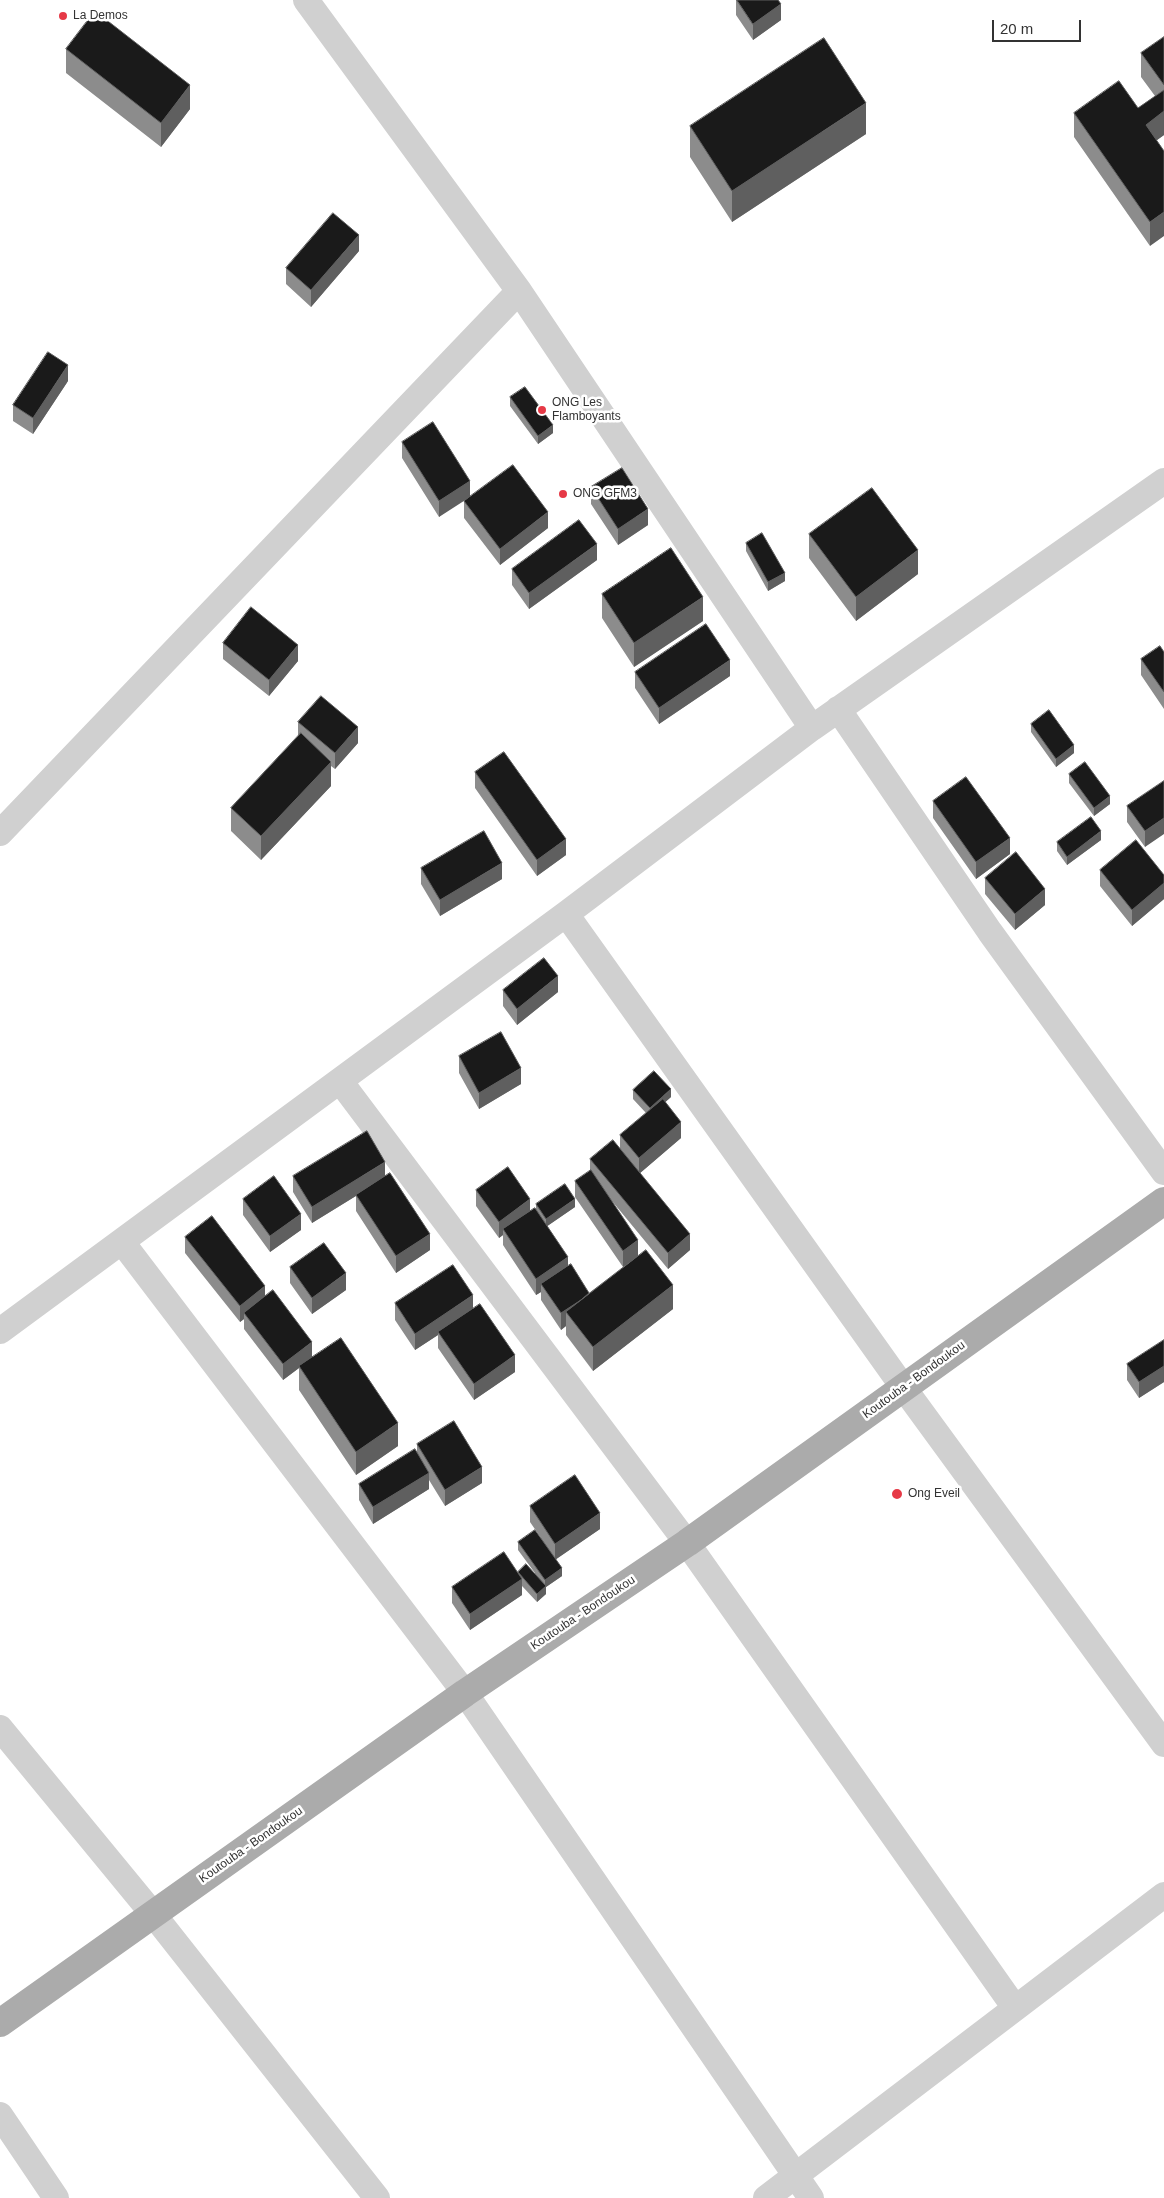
<!DOCTYPE html>
<html>
<head>
<meta charset="utf-8">
<style>
  body { margin:0 }
  #map { position:relative; width:1164px; height:2198px; overflow:hidden; background:#fff; font-family:Helvetica,sans-serif }
  canvas { display:block }
  .scale { position:absolute; left:992px; top:20px; width:89px; height:22px; box-sizing:border-box; border:2px solid #333; border-top:0; padding-left:6px; font-size:15px; line-height:18px; white-space:nowrap; color:#333; -webkit-text-stroke:4px #fff; paint-order:stroke }
</style>
</head>
<body>
<div id="map">
<canvas width="1164" height="2198"></canvas>
<div class="scale">20 m</div>
</div>
<script>
const ctx = document.querySelector('canvas').getContext('2d');
ctx.lineJoin = 'round';
function trace(path, color, width, dash) {
  ctx.strokeStyle = color;
  ctx.lineWidth = width;
  ctx.lineCap = dash ? 'butt' : 'round';
  ctx.setLineDash(dash || []);
  ctx.stroke(path);
}
function fill(path, color) {
  ctx.fillStyle = color;
  ctx.fill(path, 'evenodd');
}
function write(font, color, halo, rows, align = 'center') {
  ctx.font = font + ' Helvetica,sans-serif';
  ctx.lineWidth = 5;
  ctx.setLineDash([]);
  ctx.textBaseline = 'middle';
  ctx.strokeStyle = halo;
  ctx.fillStyle = color;
  for (const [text, x, y, turn = 0] of rows) {
    ctx.save();
    ctx.translate(x, y);
    ctx.rotate((+turn || 0) * Math.PI / 180);
    ctx.textAlign = isNaN(turn) ? turn : align;
    if (halo) ctx.strokeText(text, 0, 0);
    ctx.fillText(text, 0, 0);
    ctx.restore();
  }
}
trace(new Path2D(`
  M 306,0 L 519,291 L 812,728
  M 838,709 L 990,932 L 1164,1172
  M 0,833 L 519,291
  M 566,914 L 903,1387 L 1164,1744
  M 340,1081 L 687,1543 L 1015,2008
  M 122,1242 L 465,1693 L 811,2198
  M 0,1331 L 566,914 L 812,728 L 1164,481
  M 0,1728 L 153,1914 L 377,2198
  M 0,2115 L 56,2198
  M 766,2198 L 1164,1895`), '#d0d0d0', 26);
trace(new Path2D(`
  M 0,2023 L 465,1693 L 687,1543 L 1164,1201`), '#ababab', 28);
fill(new Path2D(`
  M 736,0 L 778,0 L 781,20 L 753,40 L 736,15 Z
  M 1164,37 L 1164,135 L 1157,140 L 1150,246 L 1074,137 L 1074,113 L 1138,108 L 1155,96 L 1141,77 L 1141,53 Z
  M 66,49 L 190,109 L 161,147 L 66,73 Z
  M 690,126 L 866,134 L 732,222 L 690,157 Z
  M 359,251 L 311,307 L 286,284 L 286,268 Z
  M 68,381 L 33,434 L 13,421 L 13,405 Z
  M 510,397 L 553,433 L 538,444 L 510,406 Z
  M 402,442 L 470,481 L 439,517 L 402,458 Z
  M 591,487 L 648,525 L 618,545 L 591,504 Z
  M 464,501 L 548,528 L 500,565 L 464,518 Z
  M 809,534 L 918,574 L 856,621 L 809,558 Z
  M 746,543 L 785,581 L 768,591 L 746,551 Z
  M 597,560 L 529,609 L 512,585 L 512,569 Z
  M 602,594 L 703,621 L 634,667 L 602,618 Z
  M 223,643 L 298,661 L 269,696 L 223,659 Z
  M 1164,652 L 1164,709 L 1141,675 L 1141,659 Z
  M 635,672 L 730,676 L 659,724 L 635,688 Z
  M 298,722 L 358,743 L 335,769 L 331,766 L 331,786 L 261,860 L 231,831 L 231,808 L 298,736 Z
  M 1031,724 L 1074,753 L 1056,767 L 1031,732 Z
  M 475,772 L 566,855 L 537,876 L 475,788 Z
  M 1069,774 L 1110,804 L 1094,816 L 1069,783 Z
  M 1164,781 L 1145,847 L 1127,822 L 1127,806 Z
  M 933,801 L 1010,854 L 976,879 L 933,818 Z
  M 1101,840 L 1067,865 L 1057,851 L 1057,842 Z
  M 421,868 L 502,879 L 440,916 L 421,884 Z
  M 1100,870 L 1164,875 L 1164,899 L 1132,926 L 1100,886 Z
  M 985,878 L 1045,905 L 1015,930 L 985,894 Z
  M 503,990 L 558,992 L 517,1025 L 503,1006 Z
  M 459,1056 L 521,1084 L 479,1109 L 459,1073 Z
  M 633,1090 L 671,1097 L 665,1102 L 681,1138 L 640,1173 L 690,1250 L 668,1269 L 612,1201 L 638,1255 L 673,1309 L 593,1371 L 566,1335 L 566,1326 L 561,1330 L 541,1300 L 541,1292 L 536,1295 L 503,1245 L 503,1235 L 499,1238 L 476,1206 L 476,1190 L 530,1211 L 536,1210 L 536,1204 L 575,1207 L 547,1226 L 568,1266 L 589,1293 L 633,1260 L 623,1267 L 575,1197 L 575,1181 L 590,1171 L 590,1159 L 620,1148 L 620,1135 L 646,1113 L 633,1099 Z
  M 293,1176 L 385,1176 L 430,1250 L 396,1273 L 356,1211 L 356,1196 L 312,1223 L 293,1192 Z
  M 243,1199 L 301,1230 L 270,1252 L 243,1215 Z
  M 185,1237 L 265,1296 L 312,1357 L 398,1446 L 356,1475 L 299,1390 L 299,1368 L 283,1380 L 244,1329 L 244,1319 L 240,1322 L 185,1253 Z
  M 290,1267 L 346,1290 L 312,1314 L 290,1283 Z
  M 395,1303 L 473,1308 L 515,1372 L 474,1400 L 438,1348 L 438,1335 L 415,1350 L 395,1320 Z
  M 1164,1340 L 1164,1382 L 1139,1398 L 1127,1380 L 1127,1364 Z
  M 417,1444 L 482,1483 L 445,1506 L 429,1480 L 429,1489 L 373,1524 L 359,1500 L 359,1484 L 417,1453 Z
  M 530,1506 L 600,1529 L 556,1559 L 562,1576 L 546,1587 L 546,1594 L 537,1602 L 522,1586 L 522,1595 L 470,1630 L 452,1603 L 452,1587 L 518,1572 L 535,1573 L 518,1550 L 518,1542 L 541,1538 L 530,1522 Z`), '#8c8c8c');
fill(new Path2D(`
  M 781,4 L 781,20 L 753,40 L 753,24 Z
  M 190,85 L 190,109 L 161,147 L 161,123 Z
  M 866,103 L 866,134 L 732,222 L 732,191 Z
  M 1164,111 L 1164,135 L 1146,148 L 1146,125 Z
  M 1164,212 L 1164,236 L 1150,246 L 1150,222 Z
  M 359,235 L 359,251 L 311,307 L 311,290 Z
  M 68,365 L 68,381 L 33,434 L 33,418 Z
  M 553,425 L 553,433 L 538,444 L 538,436 Z
  M 470,481 L 470,497 L 439,517 L 439,501 Z
  M 648,509 L 648,525 L 618,545 L 618,529 Z
  M 548,512 L 548,528 L 500,565 L 500,549 Z
  M 597,544 L 597,560 L 529,609 L 529,593 Z
  M 918,550 L 918,574 L 856,621 L 856,597 Z
  M 785,573 L 785,581 L 768,591 L 768,582 Z
  M 703,597 L 703,621 L 634,667 L 634,643 Z
  M 298,645 L 298,661 L 269,696 L 269,680 Z
  M 730,660 L 730,676 L 659,724 L 659,708 Z
  M 358,727 L 358,743 L 335,769 L 335,753 Z
  M 1074,745 L 1074,753 L 1056,767 L 1056,759 Z
  M 331,762 L 331,786 L 261,860 L 261,836 Z
  M 1110,796 L 1110,804 L 1094,816 L 1094,808 Z
  M 1164,818 L 1164,834 L 1145,847 L 1145,831 Z
  M 1101,831 L 1101,840 L 1067,865 L 1067,857 Z
  M 1010,838 L 1010,854 L 976,879 L 976,862 Z
  M 566,839 L 566,855 L 537,876 L 537,860 Z
  M 502,863 L 502,879 L 440,916 L 440,900 Z
  M 1164,883 L 1164,899 L 1132,926 L 1132,910 Z
  M 1045,889 L 1045,905 L 1015,930 L 1015,914 Z
  M 558,976 L 558,992 L 517,1025 L 517,1009 Z
  M 521,1068 L 521,1084 L 479,1109 L 479,1093 Z
  M 671,1089 L 671,1097 L 650,1116 L 650,1108 Z
  M 681,1122 L 681,1138 L 639,1174 L 639,1158 Z
  M 385,1162 L 385,1178 L 312,1223 L 312,1207 Z
  M 530,1199 L 530,1215 L 503,1229 L 503,1235 L 499,1238 L 499,1222 Z
  M 575,1199 L 575,1207 L 546,1227 L 546,1219 Z
  M 301,1214 L 301,1230 L 270,1252 L 270,1236 Z
  M 430,1234 L 430,1250 L 396,1273 L 396,1256 Z
  M 690,1234 L 690,1250 L 668,1269 L 668,1253 Z
  M 638,1240 L 638,1256 L 623,1267 L 623,1251 Z
  M 568,1257 L 568,1273 L 541,1284 L 541,1292 L 536,1295 L 536,1279 Z
  M 346,1273 L 346,1290 L 312,1314 L 312,1298 Z
  M 673,1285 L 673,1309 L 593,1371 L 593,1347 Z
  M 265,1286 L 265,1302 L 244,1313 L 244,1319 L 240,1322 L 240,1306 Z
  M 590,1294 L 566,1312 L 566,1326 L 561,1330 L 561,1313 Z
  M 473,1295 L 473,1312 L 438,1332 L 438,1335 L 415,1350 L 415,1334 Z
  M 312,1342 L 312,1358 L 299,1366 L 299,1368 L 283,1380 L 283,1364 Z
  M 515,1355 L 515,1372 L 474,1400 L 474,1384 Z
  M 1164,1366 L 1164,1382 L 1139,1398 L 1139,1382 Z
  M 398,1423 L 398,1446 L 356,1475 L 356,1452 Z
  M 482,1467 L 482,1483 L 445,1506 L 445,1490 Z
  M 429,1473 L 429,1489 L 373,1524 L 373,1507 Z
  M 600,1513 L 600,1529 L 555,1560 L 555,1544 Z
  M 562,1568 L 562,1576 L 546,1587 L 546,1594 L 537,1602 L 537,1594 L 545,1587 L 545,1580 Z
  M 522,1579 L 522,1595 L 470,1630 L 470,1614 Z`), '#5f5f5f');
const building = new Path2D(`
  M 737,0 L 778,0 L 781,4 L 753,24 Z
  M 95,11 L 190,85 L 161,123 L 66,49 Z
  M 1164,37 L 1164,85 L 1141,53 Z
  M 824,38 L 866,103 L 732,191 L 690,126 Z
  M 1119,81 L 1138,108 L 1164,90 L 1164,111 L 1146,125 L 1164,151 L 1164,212 L 1150,222 L 1074,113 Z
  M 333,213 L 359,235 L 311,290 L 286,268 Z
  M 48,352 L 68,365 L 33,418 L 13,405 Z
  M 525,387 L 553,425 L 538,436 L 510,397 Z
  M 433,422 L 470,481 L 439,501 L 402,442 Z
  M 513,465 L 548,512 L 500,549 L 464,501 Z
  M 622,468 L 648,509 L 618,529 L 591,487 Z
  M 872,488 L 918,550 L 856,597 L 809,534 Z
  M 579,520 L 597,544 L 529,593 L 512,569 Z
  M 762,533 L 785,573 L 768,582 L 746,543 Z
  M 671,548 L 703,597 L 634,643 L 602,594 Z
  M 251,607 L 298,645 L 269,680 L 223,643 Z
  M 706,624 L 730,660 L 659,708 L 635,672 Z
  M 1160,646 L 1164,652 L 1164,692 L 1141,659 Z
  M 321,696 L 358,727 L 335,753 L 298,722 Z
  M 1049,710 L 1074,745 L 1056,759 L 1031,724 Z
  M 301,733 L 331,762 L 261,836 L 231,808 Z
  M 504,752 L 566,839 L 537,860 L 475,772 Z
  M 1085,762 L 1110,796 L 1094,808 L 1069,774 Z
  M 966,777 L 1010,838 L 976,862 L 933,801 Z
  M 1164,781 L 1164,818 L 1145,831 L 1127,806 Z
  M 1091,817 L 1101,831 L 1067,857 L 1057,842 Z
  M 484,831 L 502,863 L 440,900 L 421,868 Z
  M 1136,840 L 1164,875 L 1164,883 L 1132,910 L 1100,870 Z
  M 1016,852 L 1045,889 L 1015,914 L 985,878 Z
  M 544,958 L 558,976 L 517,1009 L 503,990 Z
  M 501,1032 L 521,1068 L 479,1093 L 459,1056 Z
  M 654,1071 L 671,1089 L 650,1108 L 633,1090 Z
  M 663,1099 L 681,1122 L 639,1158 L 620,1135 Z
  M 367,1131 L 385,1162 L 312,1207 L 293,1176 Z
  M 613,1140 L 690,1234 L 668,1253 L 590,1159 Z
  M 508,1167 L 530,1199 L 499,1222 L 476,1190 Z
  M 591,1170 L 638,1240 L 623,1251 L 575,1181 Z
  M 390,1173 L 430,1234 L 396,1256 L 356,1195 Z
  M 274,1176 L 301,1214 L 270,1236 L 243,1199 Z
  M 565,1184 L 575,1199 L 546,1219 L 536,1204 Z
  M 535,1208 L 568,1257 L 536,1279 L 503,1229 Z
  M 212,1216 L 265,1286 L 240,1306 L 185,1237 Z
  M 324,1243 L 346,1273 L 312,1298 L 290,1267 Z
  M 646,1250 L 673,1285 L 593,1347 L 566,1312 Z
  M 571,1264 L 589,1293 L 581,1300 L 561,1313 L 541,1284 Z
  M 453,1265 L 473,1295 L 415,1334 L 395,1303 Z
  M 273,1290 L 312,1342 L 283,1364 L 244,1313 Z
  M 480,1304 L 515,1355 L 474,1384 L 438,1332 Z
  M 341,1338 L 398,1423 L 356,1452 L 299,1366 Z
  M 1164,1340 L 1164,1366 L 1139,1382 L 1127,1364 Z
  M 454,1421 L 482,1467 L 445,1490 L 417,1444 Z
  M 415,1449 L 429,1473 L 373,1507 L 359,1484 Z
  M 575,1475 L 600,1513 L 555,1544 L 530,1506 Z
  M 535,1530 L 562,1568 L 545,1580 L 518,1542 Z
  M 504,1552 L 522,1579 L 470,1614 L 452,1587 Z
  M 526,1564 L 546,1586 L 537,1594 L 518,1572 Z`);
fill(building, '#1a1a1a');
trace(building, '#5f5f5f', 1);
for (const [x, y, r, color] of [
  [63,16,5,"#e63946"],
  [542,410,5,"#e63946"],
  [563,494,5,"#e63946"],
  [897,1494,6,"#e63946"]
]) {
  const dot = new Path2D();
  dot.arc(x, y, r, 0, 2 * Math.PI);
  ctx.fillStyle = color;
  ctx.fill(dot);
  trace(dot, '#fff', 2);
}
write('12px', '#333', '#fff', [
  ["La Demos",73,16],
  ["ONG Les",552,403],
  ["Flamboyants",552,417],
  ["ONG GFM3",573,494],
  ["Ong Eveil",908,1494]
], 'left');
write('12px', '#333', '#fff', [
  ["Koutouba - Bondoukou",914,1380,-36],
  ["Koutouba - Bondoukou",583,1613,-34],
  ["Koutouba - Bondoukou",251,1845,-35]
]);
</script>
</body>
</html>
